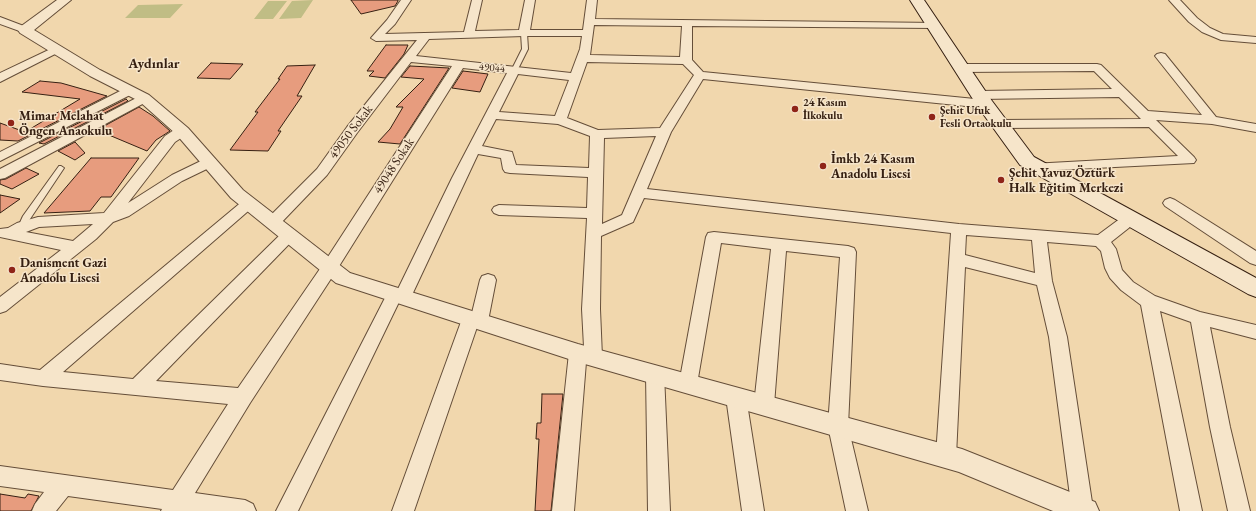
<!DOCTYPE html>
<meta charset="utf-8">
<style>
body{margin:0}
canvas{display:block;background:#f1d7ad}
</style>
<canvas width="1256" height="511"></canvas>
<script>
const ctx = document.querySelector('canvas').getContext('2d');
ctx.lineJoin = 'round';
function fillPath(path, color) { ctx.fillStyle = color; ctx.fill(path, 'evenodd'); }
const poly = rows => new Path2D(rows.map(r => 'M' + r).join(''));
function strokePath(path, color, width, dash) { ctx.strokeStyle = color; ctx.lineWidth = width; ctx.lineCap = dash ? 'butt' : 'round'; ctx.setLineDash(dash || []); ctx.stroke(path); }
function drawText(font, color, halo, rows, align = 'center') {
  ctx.font = font + ' "EB Garamond",serif'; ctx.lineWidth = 3; ctx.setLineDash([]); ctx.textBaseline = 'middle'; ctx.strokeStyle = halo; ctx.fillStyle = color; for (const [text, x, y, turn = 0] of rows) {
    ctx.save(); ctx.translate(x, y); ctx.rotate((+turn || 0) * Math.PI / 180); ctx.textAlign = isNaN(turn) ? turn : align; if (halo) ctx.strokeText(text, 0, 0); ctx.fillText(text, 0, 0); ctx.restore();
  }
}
const green = poly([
 [313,0,301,18,279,19,292,1],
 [268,1,287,1,273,19,254,19],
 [183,4,170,18,125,18,138,5]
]);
const building = poly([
 [351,0,398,0,398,1,395,6,361,14,351,0],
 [386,45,408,45,404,54,385,78,369,76,374,71,367,71,386,45],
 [211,63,243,64,230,79,197,78,211,63],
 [315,65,297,96,302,96,278,131,281,131,268,151,230,150,258,112,255,112,280,79,278,79,287,66,315,65],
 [410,66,449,68,400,144,378,142,390,129,403,107,396,107,424,79,401,77,410,66],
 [463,71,488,74,480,92,452,88,463,71],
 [40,81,61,83,107,96,18,141,0,140,0,123,25,132,80,99,22,92,40,81],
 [126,99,128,101,44,144,39,143,126,99],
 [139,107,153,116,170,131,156,140,147,151,97,130,139,107],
 [75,142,85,153,75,160,58,151,75,142],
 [91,158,139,158,111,197,101,197,90,211,44,213,91,158],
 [26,168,39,174,12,189,0,184,0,180,6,179,26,168],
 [0,195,20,199,0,213,0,195],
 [542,394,563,394,551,511,535,511,539,439,536,439,537,423,541,423,542,394],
 [0,494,25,498,28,494,39,496,31,511,0,511,0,494]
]);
const service = poly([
 [524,31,527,33,528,49,517,71,514,73,512,72,511,71,522,49,521,33,524,31],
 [59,166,61,166,64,168,30,219,25,229,19,229,18,227,23,216,59,166]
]);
const minor = poly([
 [401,0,411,0,395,24,385,34,464,32,472,0,482,0,475,31,519,30,525,0,535,0,530,30,583,30,587,0,597,0,595,19,938,23,939,25,934,28,692,26,692,60,703,72,985,100,989,101,991,104,989,107,985,108,703,79,671,132,647,189,959,224,1098,235,1125,215,1130,214,1135,215,1138,219,1135,223,1111,242,1116,249,1122,270,1133,282,1155,296,1200,312,1256,325,1256,339,1210,327,1230,427,1250,511,1228,511,1210,427,1191,322,1160,311,1202,511,1180,511,1141,305,1121,290,1110,278,1105,268,1101,251,1096,246,1047,242,1052,281,1067,337,1093,509,1092,511,1072,511,1049,337,1037,285,965,267,956,456,953,463,946,465,939,463,936,456,951,233,644,198,633,222,601,236,600,309,602,357,599,362,593,364,586,362,574,511,552,511,569,353,572,348,578,346,584,347,582,309,587,218,499,215,494,213,492,210,494,207,499,205,587,208,588,177,510,173,505,172,503,169,501,158,478,154,411,297,409,301,403,303,399,302,298,511,276,511,387,294,389,290,395,288,398,289,452,178,507,73,463,68,336,271,250,403,195,493,245,500,253,504,256,511,161,511,162,509,68,496,56,511,32,511,35,504,44,492,0,486,0,466,173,490,228,404,43,386,0,380,0,364,40,370,244,200,249,198,254,200,256,203,254,206,63,372,133,379,284,231,289,230,294,231,297,235,294,239,156,381,238,388,324,263,452,66,411,62,357,133,327,175,278,226,273,227,268,226,265,222,268,218,317,169,347,127,417,40,376,41,371,38,387,20,401,0],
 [594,25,682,26,680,57,590,55,594,25],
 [524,36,582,36,580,49,571,73,416,56,429,39,524,36],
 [587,62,683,64,694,75,660,128,598,130,567,118,587,62],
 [518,74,569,80,555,116,499,112,518,74],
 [496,119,558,124,590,136,589,168,516,165,512,152,482,146,496,119],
 [656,136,622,215,602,224,604,138,656,136],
 [966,235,1032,240,1035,273,965,255,966,235],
 [1169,0,1180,0,1197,18,1210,28,1223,34,1256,37,1256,43,1221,40,1202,32,1189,22,1169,0],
 [0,17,29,28,30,30,25,33,0,24,0,17],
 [57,46,61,47,63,49,61,51,0,82,0,73,57,46],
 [1161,53,1165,54,1216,117,1256,124,1256,132,1212,124,1156,120,1194,157,1196,160,1194,163,1036,171,1031,170,1029,167,1031,164,1178,156,1149,127,1000,128,995,127,994,124,995,121,1000,120,1141,119,1119,97,979,99,975,98,973,95,975,92,979,91,1112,89,1094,71,962,72,958,70,956,68,958,66,962,64,1097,64,1101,65,1148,111,1202,115,1155,56,1157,54,1161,53],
 [128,87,132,88,134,91,132,94,0,161,0,152,128,87],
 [144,94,148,95,150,98,148,101,5,178,0,179,0,169,144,94],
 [182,127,187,128,189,131,187,134,175,142,128,203,172,175,205,159,210,158,215,159,217,162,215,165,182,181,129,216,113,222,96,239,6,311,0,313,0,297,61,250,0,237,0,229,8,228,17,223,38,217,104,213,165,136,177,128,182,127],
 [93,224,73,241,26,232,39,227,93,224],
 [1170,198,1175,200,1256,251,1256,265,1250,263,1165,206,1163,203,1165,200,1170,198],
 [714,232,848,246,854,248,856,252,848,426,868,511,846,511,828,426,840,257,786,251,774,405,771,411,764,413,757,411,754,405,771,249,721,243,697,384,695,390,688,392,681,390,679,384,706,237,708,233,714,232],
 [488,274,494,276,496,280,488,321,485,326,477,327,414,511,392,511,462,319,465,314,472,313,480,280,482,276,488,274],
 [655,366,662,369,664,374,670,511,648,511,646,374,648,369,655,366],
 [736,389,743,391,746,397,764,511,742,511,726,397,729,391,736,389]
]);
const tertiary = poly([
 [57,0,71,0,34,30,100,70,149,95,188,128,243,190,350,273,578,344,962,449,1095,502,1099,511,1053,511,959,472,578,362,336,283,231,198,176,134,139,101,90,76,20,33,18,30,20,27,57,0]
]);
const secondary = poly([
 [910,0,924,0,992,101,1034,157,1256,278,1256,297,1248,294,1020,165,976,104,910,0]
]);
const markers = [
 [795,109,4,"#8f2418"],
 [932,117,4,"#8f2418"],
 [11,123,4,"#8f2418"],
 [823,166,4,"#8f2418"],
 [1001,180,4,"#8f2418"],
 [12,270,4,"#8f2418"]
];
const farStreetnames = [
 ["49044",492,68,6]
];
const farPoinames = [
 ["24 Kasım",803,103],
 ["İlkokulu",803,116],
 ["Şehit Ufuk",940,111],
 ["Fesli Ortaokulu",940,124]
];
const poiNames = [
 ["Mimar Melahat",19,116],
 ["Öngen Anaokulu",19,131],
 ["İmkb 24 Kasım",831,159],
 ["Anadolu Lisesi",831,174],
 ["Şehit Yavuz Öztürk",1009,173],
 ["Halk Eğitim Merkezi",1009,188],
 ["Danisment Gazi",20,263],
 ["Anadolu Lisesi",20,278]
];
const streetNames = [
 ["49050 Sokak",351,132,-53],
 ["49048 Sokak",394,166,-57]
];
const farDistrictnames = [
 ["Aydınlar",154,64]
];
fillPath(green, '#c0bd85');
fillPath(building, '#e79c7e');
strokePath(building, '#362012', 1);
strokePath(service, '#654e39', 2);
strokePath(minor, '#654e39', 2);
strokePath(tertiary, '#654e39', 2);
strokePath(secondary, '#362012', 2);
fillPath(service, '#f6e5ca');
fillPath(minor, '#f6e5ca');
fillPath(tertiary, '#f6e5ca');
fillPath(secondary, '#f6e5ca');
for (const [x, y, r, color] of markers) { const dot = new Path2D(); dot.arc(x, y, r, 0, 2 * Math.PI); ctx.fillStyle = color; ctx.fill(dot); strokePath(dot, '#f6e5ca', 1.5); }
drawText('11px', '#362012', '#f6e5ca', farStreetnames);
drawText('bold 11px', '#362012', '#f6e5ca', farPoinames, 'left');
drawText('bold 13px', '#362012', '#f6e5ca', poiNames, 'left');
drawText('13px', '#362012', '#f6e5ca', streetNames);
drawText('bold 14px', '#362012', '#f6e5ca', farDistrictnames);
</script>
